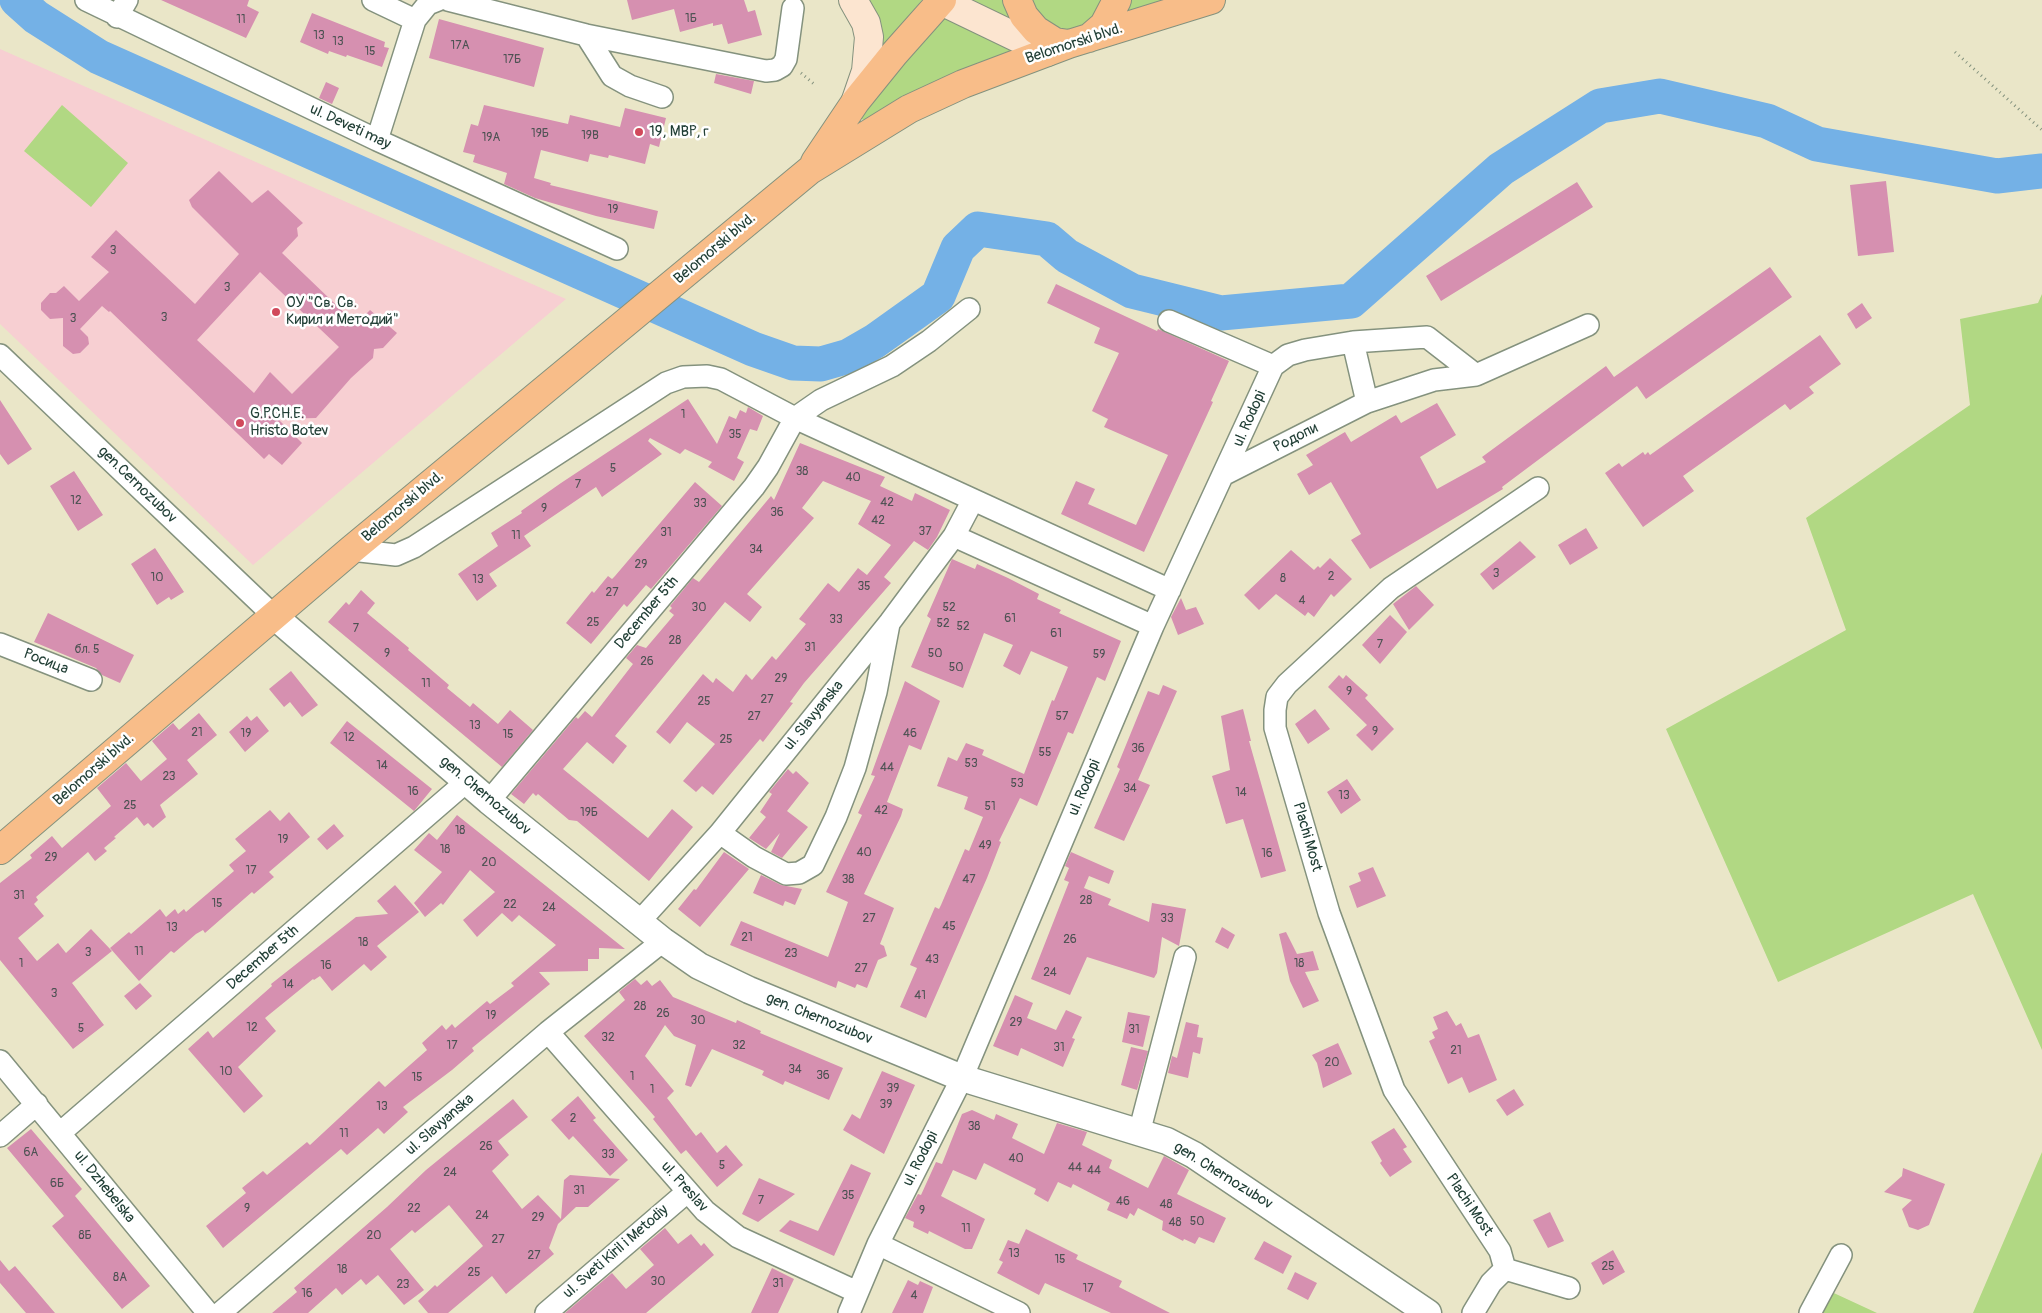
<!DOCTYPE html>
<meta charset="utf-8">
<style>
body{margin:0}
canvas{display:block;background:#eae6c8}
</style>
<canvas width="2042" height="1313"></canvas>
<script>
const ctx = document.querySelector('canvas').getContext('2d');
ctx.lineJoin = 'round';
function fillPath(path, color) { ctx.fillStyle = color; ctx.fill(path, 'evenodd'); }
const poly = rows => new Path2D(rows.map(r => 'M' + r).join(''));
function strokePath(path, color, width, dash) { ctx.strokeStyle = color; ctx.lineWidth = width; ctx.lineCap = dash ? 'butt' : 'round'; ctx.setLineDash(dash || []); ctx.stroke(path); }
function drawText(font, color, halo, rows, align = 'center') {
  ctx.font = font + ' Pangolin,sans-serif'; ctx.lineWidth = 5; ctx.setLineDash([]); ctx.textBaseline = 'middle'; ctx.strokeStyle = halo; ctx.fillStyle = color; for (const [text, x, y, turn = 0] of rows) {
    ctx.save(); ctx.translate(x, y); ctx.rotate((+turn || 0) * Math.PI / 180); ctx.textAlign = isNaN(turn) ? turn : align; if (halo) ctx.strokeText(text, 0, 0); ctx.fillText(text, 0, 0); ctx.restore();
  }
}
const built = poly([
 [0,49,566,299,253,565,0,324]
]);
const green = poly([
 [866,0,922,0,882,49],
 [958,0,1007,0,1017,23],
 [1026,0,1109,0,1096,21,1070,32,1043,24],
 [1126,0,1171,0,1122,15],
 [942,13,1018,49,863,120,858,115],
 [62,105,128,163,91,207,24,151],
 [2042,294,2042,1050,1973,894,1778,982,1666,729,1846,630,1806,518,1970,405,1960,319,2038,303],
 [2042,1152,2042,1313,1973,1313],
 [1823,1288,1877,1313,1813,1313]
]);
const river = poly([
 [17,0,36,17,99,57,753,349,793,363,821,364,849,356,875,341,938,296,958,248,978,229,1047,239,1067,256,1132,291,1221,313,1351,301,1501,169,1600,106,1660,96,1767,121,1817,144,1997,176,2042,171]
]);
const building = poly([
 [161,0,249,0,247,6,259,12,246,38],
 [627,0,744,0,748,12,755,10,762,35,728,44,722,24,713,26,713,23,680,32,674,9,632,20],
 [312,13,385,42,384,47,389,48,382,67,347,55,346,57,329,51,328,54,300,42],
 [439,19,544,48,534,87,429,58],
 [716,74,754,81,751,94,714,83],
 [326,82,339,88,332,104,319,98],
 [484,105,568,124,570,115,620,127,625,108,666,118,659,147,650,144,645,164,609,155,608,158,590,154,588,162,541,150,534,178,551,183,550,185,658,211,654,229,596,216,535,198,504,184,507,173,473,162,475,155,463,152,471,124,478,126],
 [219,171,252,203,268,190,303,223,297,228,298,236,282,253,356,324,370,310,397,333,383,348,374,349,373,358,351,378,316,418,278,419,302,443,282,465,269,454,264,459,110,311,109,312,102,306,80,329,88,337,89,344,80,353,73,354,63,346,63,318,50,319,41,310,41,303,50,293,56,293,64,286,79,301,109,272,91,257,116,230,195,304,239,254,192,207,189,200],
 [260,272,339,347,292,394,270,372,254,393,197,340],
 [1886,181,1894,252,1858,256,1850,185],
 [1577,182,1593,207,1441,301,1426,276],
 [1770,267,1792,297,1646,399,1637,386,1502,487,1503,489,1370,569,1351,540,1361,534,1331,482,1309,495,1297,474,1313,465,1306,455,1345,432,1351,442,1396,415,1401,423,1437,403,1456,435,1420,457,1437,489,1486,462,1482,457,1606,366,1614,377],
 [1056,284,1157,331,1158,329,1229,361,1211,401,1213,402,1144,552,1061,514,1076,481,1095,489,1088,504,1136,525,1168,455,1104,427,1108,419,1092,411,1119,353,1094,343,1100,328,1047,303],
 [1862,303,1872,318,1856,329,1847,314],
 [1820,335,1841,364,1809,387,1814,393,1790,410,1785,404,1683,476,1694,491,1643,527,1605,473,1619,463,1622,467,1643,452,1645,455,1648,452,1650,455],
 [688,399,717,444,729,416,736,419,740,410,746,413,748,407,763,416,757,431,750,429,737,458,744,462,734,481,708,467,712,462,685,449,680,454,650,438,648,441,662,454,602,497,596,487,524,536,531,546,489,574,497,586,477,601,458,574,498,546,491,533,522,513,521,511,561,483],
 [0,400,32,449,8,465,0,454],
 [800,443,885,477,880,486,912,501,915,493,950,510,937,537,928,550,914,541,884,577,891,583,804,683,790,702,793,703,763,742,760,739,713,795,702,786,696,792,683,781,715,744,687,722,670,744,656,732,703,674,713,683,716,678,733,692,746,674,752,680,772,656,776,660,806,624,799,619,828,583,839,592,858,568,867,575,891,545,858,524,871,501,823,481,802,508,814,518,747,594,762,607,750,622,725,602,615,736,627,746,613,764,587,742,563,769,648,838,672,809,693,827,649,881,577,821,569,820,538,794,536,796,533,793,524,804,511,794,576,717,578,719,585,711,592,717,633,664,626,658,637,645,646,648,674,615,669,611,672,608,670,606,693,578,699,582,771,496,774,500],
 [74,471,103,515,78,531,50,486],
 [695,482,722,506,651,589,646,585,627,607,624,604,591,644,566,623,592,591,594,593,608,576,612,579,615,576],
 [1586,528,1598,548,1570,565,1558,545],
 [1520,541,1536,557,1493,590,1480,574],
 [155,548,184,592,171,600,169,597,157,605,131,564],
 [1291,550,1314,570,1318,566,1320,568,1330,558,1352,579,1334,597,1331,594,1314,617,1308,612,1305,616,1276,594,1259,610,1244,595],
 [952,559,975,569,977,564,1008,578,1039,594,1037,599,1061,610,1059,613,1121,641,1105,681,1097,677,1073,734,1068,732,1037,806,1020,798,999,841,1001,842,987,878,926,1018,900,1007,917,968,910,965,935,907,939,909,941,905,965,849,969,851,983,817,964,809,968,797,937,786,948,757,957,761,966,743,984,750,982,755,1024,774,1052,700,1054,701,1068,667,1031,651,1020,675,1003,666,1013,645,984,633,963,688,911,667,931,619,927,616],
 [1416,586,1434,605,1409,630,1393,604],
 [361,590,375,603,367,613,409,648,408,650,449,685,447,688,470,707,473,703,498,724,510,710,533,730,502,767,328,622,346,602,349,605],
 [1181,598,1186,610,1196,607,1204,624,1178,635,1171,617],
 [48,613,134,655,120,683,102,675,96,668,34,642],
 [1390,615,1407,632,1380,664,1362,645],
 [291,671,318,705,302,717,290,702,284,707,269,689],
 [1339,675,1343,679,1346,675,1368,695,1365,698,1394,729,1372,751,1356,735,1367,725,1328,687],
 [905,681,940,701,921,750,909,745,887,802,903,809,901,816,864,894,894,908,880,944,884,946,887,956,878,960,867,988,857,984,855,988,838,981,836,988,730,945,741,921,828,957,848,902,826,892,862,815,858,813,875,776,871,775],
 [1163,685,1177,691,1138,780,1150,785,1124,841,1094,828,1120,769,1117,767,1148,691,1159,695],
 [1243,709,1251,741,1249,741,1286,871,1261,878,1243,819,1226,824,1212,776,1230,770,1221,716],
 [1315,709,1330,729,1308,744,1295,724],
 [199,713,217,735,187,760,198,774,160,805,166,817,153,828,148,823,144,826,137,817,114,837,116,838,104,848,107,851,95,861,88,852,36,897,38,900,34,904,44,916,18,938,37,961,58,943,66,953,91,929,112,951,72,983,104,1025,73,1049,0,960,0,883,32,858,30,855,52,836,62,848,111,806,97,788,126,763,141,781,167,759,152,741,173,723,179,730],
 [247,716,251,721,257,716,269,731,245,752,229,732],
 [347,721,432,789,414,811,330,743],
 [788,769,793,774,796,771,809,783,787,811,808,827,782,858,771,852,780,833,766,849,749,838,766,817,760,812,772,794,769,792],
 [1347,779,1361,800,1341,814,1327,792],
 [270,810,280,821,289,812,310,837,269,872,274,877,254,894,252,892,205,933,203,930,196,934,174,953,171,951,139,981,110,948,129,932,131,934,160,909,166,917,175,909,178,914,184,909,186,912,234,871,229,865,246,851,235,839],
 [457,815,625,949,599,948,599,959,588,959,588,971,539,972,550,984,472,1048,474,1051,452,1070,403,1107,408,1112,384,1134,378,1128,347,1155,341,1149,223,1248,206,1226,246,1193,242,1188,263,1171,267,1175,307,1142,310,1145,379,1081,385,1087,427,1050,422,1043,442,1025,446,1030,452,1024,455,1028,487,1001,490,1004,514,986,511,983,556,945,519,915,512,922,502,913,477,937,463,920,495,892,470,870,443,905,441,903,425,917,414,903,442,872,414,850,429,833,437,840],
 [334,824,344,836,327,850,317,839],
 [724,852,749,869,700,927,678,909,694,889,696,890],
 [1071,852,1114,871,1109,884,1089,876,1084,888,1111,899,1108,905,1149,922,1152,903,1186,909,1179,946,1162,937,1157,973,1154,978,1087,957,1070,995,1031,979,1069,882,1064,880,1069,868,1065,866],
 [1373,867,1386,896,1357,908,1349,886,1361,881,1358,873],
 [761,875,781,885,802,889,795,905,785,901,783,906,753,893],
 [395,885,419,912,377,946,387,957,371,971,364,964,332,991,320,976,314,980,313,979,265,1018,276,1031,238,1067,263,1096,244,1113,188,1049,208,1031,213,1038,272,986,271,984,356,917,388,914,377,901],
 [1222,927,1235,935,1228,949,1215,942],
 [1286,932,1297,954,1313,951,1319,970,1305,972,1319,1001,1303,1008,1290,981,1279,934],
 [635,979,641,985,647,980,652,986,660,980,673,997,736,1023,737,1020,761,1031,760,1033,843,1068,829,1100,785,1081,783,1085,762,1075,764,1071,712,1049,691,1087,685,1085,696,1045,674,1036,665,1025,645,1056,674,1091,667,1098,696,1136,701,1132,717,1153,726,1145,743,1165,717,1187,686,1150,681,1154,653,1119,655,1117,584,1036,625,1000,619,992],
 [140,983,152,996,136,1010,124,996],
 [1015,995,1033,1003,1027,1018,1056,1030,1066,1010,1082,1017,1072,1038,1075,1039,1063,1067,1021,1048,1018,1056,993,1046],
 [1447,1011,1456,1026,1461,1023,1468,1038,1479,1034,1497,1080,1469,1093,1462,1077,1448,1084,1429,1041,1435,1038,1432,1032,1438,1029,1433,1017],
 [1128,1012,1150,1016,1143,1047,1122,1042],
 [1186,1022,1199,1025,1197,1037,1203,1038,1200,1054,1193,1052,1188,1078,1168,1073,1172,1056,1177,1058],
 [1338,1043,1352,1074,1323,1088,1317,1063,1312,1055],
 [1131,1047,1148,1051,1137,1090,1121,1085],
 [882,1071,915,1085,884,1154,843,1130,852,1114,860,1119],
 [1514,1089,1524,1105,1507,1116,1496,1100],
 [578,1096,596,1118,593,1120,628,1160,610,1176,573,1136,569,1140,551,1120],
 [513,1099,528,1117,498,1141,509,1155,492,1171,522,1209,538,1195,561,1219,564,1180,570,1175,620,1179,588,1207,576,1207,558,1224,549,1248,554,1254,506,1294,492,1276,448,1313,428,1313,418,1301,435,1285,437,1287,483,1246,449,1205,415,1233,412,1230,390,1249,424,1290,404,1305,378,1275,366,1285,361,1279,342,1295,336,1288,308,1313,272,1313,297,1292,294,1288,387,1207,426,1170],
 [972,1110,994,1120,996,1114,1018,1124,1012,1138,1044,1154,1057,1123,1087,1132,1082,1145,1112,1160,1109,1168,1148,1188,1164,1156,1189,1170,1177,1194,1226,1218,1214,1243,1199,1237,1195,1244,1184,1239,1183,1241,1162,1230,1163,1221,1138,1208,1134,1216,1130,1213,1127,1219,1107,1210,1110,1203,1073,1184,1071,1188,1058,1182,1048,1202,1034,1194,1036,1189,984,1163,976,1180,953,1170,941,1196,985,1219,972,1249,965,1249,929,1231,928,1234,913,1227,914,1222,905,1218,918,1194,921,1195,936,1162,942,1164,962,1114],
 [1394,1128,1407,1147,1403,1149,1412,1162,1390,1177,1380,1163,1382,1161,1371,1142],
 [31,1129,82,1189,75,1196,150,1286,122,1309,52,1226,64,1216,7,1148],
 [851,1164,871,1173,834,1256,779,1231,790,1220,818,1231],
 [1903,1168,1945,1184,1929,1225,1918,1230,1909,1227,1902,1209,1912,1200,1884,1192,1902,1176],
 [759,1178,795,1194,758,1222,742,1214],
 [1550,1212,1564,1241,1548,1248,1533,1220],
 [665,1228,678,1244,691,1234,701,1246,704,1243,714,1255,646,1313,565,1313,612,1273,626,1289,654,1265,640,1249],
 [1026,1229,1078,1255,1076,1259,1122,1281,1119,1287,1170,1313,1111,1313,1045,1283,1039,1295,997,1273,1003,1262,999,1260,1008,1240,1019,1244],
 [1264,1241,1292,1256,1283,1274,1254,1259],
 [1613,1250,1625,1272,1603,1285,1591,1263],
 [0,1260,9,1271,15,1266,55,1313,26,1313,0,1283],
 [772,1268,794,1279,778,1313,751,1313],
 [1295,1272,1317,1283,1308,1300,1287,1289],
 [908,1280,918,1285,920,1281,933,1287,923,1313,892,1313]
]);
const path = poly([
 [1955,52,2042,130],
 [801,73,815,85]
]);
const minor = poly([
 [86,0,377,140,617,249],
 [373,0,415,20],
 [448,0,586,35,766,71,775,70,782,66,786,59,793,8],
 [117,17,127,0],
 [586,35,612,76,630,86,662,97],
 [377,140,415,20,428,4,438,0],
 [1353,342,1367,402],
 [0,355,274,616],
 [1273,366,1288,355,1305,350,1353,342,1427,337,1476,375],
 [1225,474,1367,402,1434,380,1476,375,1588,325],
 [954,536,1153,626],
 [351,550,396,555,414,547,666,383,683,377,707,376,721,379,795,418,1170,590],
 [0,644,91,680],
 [489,801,754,487,768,467,795,418,821,400,892,366,929,341,969,309],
 [720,833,754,857,786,874,799,873,813,865,836,817,855,768,876,692,889,624],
 [639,922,720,833,890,622,954,536,973,500],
 [548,1032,705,1211,738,1237,857,1292],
 [0,1061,208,1313],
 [60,1133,466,782],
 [1139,1133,1185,957],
 [0,1136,37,1104],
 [878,1244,1019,1313],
 [1505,1269,1500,1251,1394,1090,1329,913,1275,728,1275,710,1277,697,1287,684,1391,588,1538,488],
 [220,1313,548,1032,663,941],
 [546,1313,687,1192],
 [849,1313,878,1244,962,1078,1153,626,1273,366,1169,321],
 [1473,1313,1491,1283,1505,1269,1569,1288],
 [1810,1313,1841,1255]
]);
const tertiary = poly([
 [274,616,489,801,663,941,699,966,749,990,962,1078,1167,1141,1194,1155,1428,1313]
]);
const secondary = poly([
 [853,0,866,23,869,37,866,71,856,100],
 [939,0,1047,52]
]);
const primary = poly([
 [1017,0,1024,16,1036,30,1055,42,1069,44],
 [1089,38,1104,25,1117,0],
 [815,162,856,101,894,54,942,0],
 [0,850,351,550,810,170,909,109,963,84,1069,44,1211,0]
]);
const markers = [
 [639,132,5,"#d1495b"],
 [276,312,5,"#d1495b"],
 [240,423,5,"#d1495b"]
];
const numberNames = [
 ["1Б",691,19],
 ["11",241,20],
 ["13",319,36],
 ["13",338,42],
 ["17А",460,46],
 ["15",370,52],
 ["17Б",512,60],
 ["19Б",540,134],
 ["19В",590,136],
 ["19А",491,138],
 ["19",613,210],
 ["3",113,251],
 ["3",227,288],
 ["3",164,318],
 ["3",73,319],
 ["1",683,415],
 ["35",735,435],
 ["5",613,469],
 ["38",802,472],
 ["40",853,478],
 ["7",578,485],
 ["12",76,501],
 ["42",887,503],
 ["33",700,504],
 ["9",544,509],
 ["36",777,513],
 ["42",878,521],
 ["37",925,532],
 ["31",666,533],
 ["11",516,536],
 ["34",756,550],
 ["29",641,565],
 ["3",1496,574],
 ["2",1331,577],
 ["10",157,578],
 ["8",1283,579],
 ["13",478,580],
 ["35",864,587],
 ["27",612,593],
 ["4",1302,601],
 ["30",699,608],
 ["52",949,608],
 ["61",1010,619],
 ["33",836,620],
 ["25",593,623],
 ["52",943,624],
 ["52",963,627],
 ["7",356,629],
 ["61",1056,634],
 ["28",675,641],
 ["7",1380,645],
 ["31",810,648],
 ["бл. 5",87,650],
 ["9",387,654],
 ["50",935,654],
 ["59",1099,655],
 ["26",647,662],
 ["50",956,668],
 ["29",781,679],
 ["11",426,684],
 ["9",1349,692],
 ["27",767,700],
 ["25",704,702],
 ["27",754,717],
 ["57",1062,717],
 ["13",475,726],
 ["9",1375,732],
 ["21",197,733],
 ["19",246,734],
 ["46",910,734],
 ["15",508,735],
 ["12",349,738],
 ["25",726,740],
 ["36",1138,749],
 ["55",1045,753],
 ["53",971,764],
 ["14",382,766],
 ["44",887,768],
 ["23",169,777],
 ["53",1017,784],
 ["34",1130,789],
 ["16",413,792],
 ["14",1241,793],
 ["13",1344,796],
 ["25",130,806],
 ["51",990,807],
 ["42",881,811],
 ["19Б",589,813],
 ["18",460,831],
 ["19",283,840],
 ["49",985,846],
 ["18",445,850],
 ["40",864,853],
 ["16",1267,854],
 ["29",51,858],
 ["20",489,863],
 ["17",251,871],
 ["38",848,880],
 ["47",969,880],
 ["31",19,896],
 ["28",1086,901],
 ["15",217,904],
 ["22",510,905],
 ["24",549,908],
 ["27",869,919],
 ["33",1167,919],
 ["45",949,927],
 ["13",172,928],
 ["21",747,938],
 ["26",1070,940],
 ["18",363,943],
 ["11",139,952],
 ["3",88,953],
 ["23",791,954],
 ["43",932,960],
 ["1",21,964],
 ["18",1299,964],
 ["16",326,966],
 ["27",861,969],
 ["24",1050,973],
 ["14",288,985],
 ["3",54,994],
 ["41",920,996],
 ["28",640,1007],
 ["26",663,1014],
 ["19",491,1016],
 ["30",698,1021],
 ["29",1016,1023],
 ["12",252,1028],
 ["5",81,1029],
 ["31",1134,1030],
 ["32",608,1038],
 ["17",452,1046],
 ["32",739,1046],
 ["31",1059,1048],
 ["21",1456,1051],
 ["20",1332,1063],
 ["34",795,1070],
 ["10",226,1072],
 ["36",823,1076],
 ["1",632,1077],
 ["15",417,1078],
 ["39",893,1089],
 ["1",652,1090],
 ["39",886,1105],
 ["13",382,1107],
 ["2",573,1119],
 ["38",974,1127],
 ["11",344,1134],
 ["26",486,1147],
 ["6А",31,1153],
 ["33",608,1155],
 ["40",1016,1159],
 ["5",722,1166],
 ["44",1075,1168],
 ["44",1094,1171],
 ["24",450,1173],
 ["6Б",57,1184],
 ["31",579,1191],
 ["35",848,1196],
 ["7",761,1201],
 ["46",1123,1202],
 ["48",1166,1205],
 ["9",247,1209],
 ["22",414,1209],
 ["9",922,1211],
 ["24",482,1216],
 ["29",538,1218],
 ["50",1197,1222],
 ["48",1175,1223],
 ["11",966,1229],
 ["8Б",85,1236],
 ["20",374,1236],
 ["27",498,1240],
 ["13",1014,1254],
 ["27",534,1256],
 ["15",1060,1260],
 ["25",1608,1267],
 ["18",342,1270],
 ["25",474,1273],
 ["8А",120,1278],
 ["30",658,1282],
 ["31",778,1284],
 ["23",403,1285],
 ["17",1088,1289],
 ["16",307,1294],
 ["4",914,1296]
];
const streetNames = [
 ["Belomorski blvd.",1074,44,-18],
 ["ul. Deveti may",350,127,25],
 ["Belomorski blvd.",715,249,-40],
 ["ul. Rodopi",1250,419,-66],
 ["Родопи",1296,438,-27],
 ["gen.Cernozubov",137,485,44],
 ["Belomorski blvd.",403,507,-40],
 ["December 5th",647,613,-50],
 ["Росица",46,662,21],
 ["ul. Slavyanska",814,716,-51],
 ["Belomorski blvd.",94,770,-41],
 ["ul. Rodopi",1085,788,-67],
 ["gen. Chernozubov",485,796,40],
 ["Plachi Most",1307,837,74],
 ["December 5th",263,958,-41],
 ["gen. Chernozubov",819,1019,22],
 ["ul. Slavyanska",440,1125,-41],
 ["ul. Rodopi",921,1159,-63],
 ["gen. Chernozubov",1223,1176,32],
 ["ul. Dzhebelska",104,1187,51],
 ["ul. Preslav",684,1187,48],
 ["Plachi Most",1469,1205,56],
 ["ul. Sveti Kiril i Metodiy",616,1252,-41]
];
const poiNames = [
 ["19, МВР, г",649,132],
 ["ОУ \"Св. Св.",286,303],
 ["Кирил и Методий\"",286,320],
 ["G.P.CH.E.",250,414],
 ["Hristo Botev",250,431]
];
fillPath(built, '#f7cfd2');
fillPath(green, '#b1d883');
strokePath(river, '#74b1e6', 35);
fillPath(building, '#d690b0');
strokePath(minor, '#84927e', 24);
strokePath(tertiary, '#84927e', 29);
strokePath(secondary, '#84927e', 30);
strokePath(primary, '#84927e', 30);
strokePath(path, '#84927e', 3, [1, 4]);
strokePath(minor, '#fff', 21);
strokePath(tertiary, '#fff', 26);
strokePath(secondary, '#fce5d0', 28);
strokePath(primary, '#f8bd89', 28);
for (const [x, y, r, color] of markers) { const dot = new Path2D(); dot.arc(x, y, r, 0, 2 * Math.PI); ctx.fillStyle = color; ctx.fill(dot); strokePath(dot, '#fff', 2); }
drawText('12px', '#4d5253', null, numberNames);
drawText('15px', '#1f3d34', '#fff', streetNames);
drawText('15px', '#1f3d34', '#fff', poiNames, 'left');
</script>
